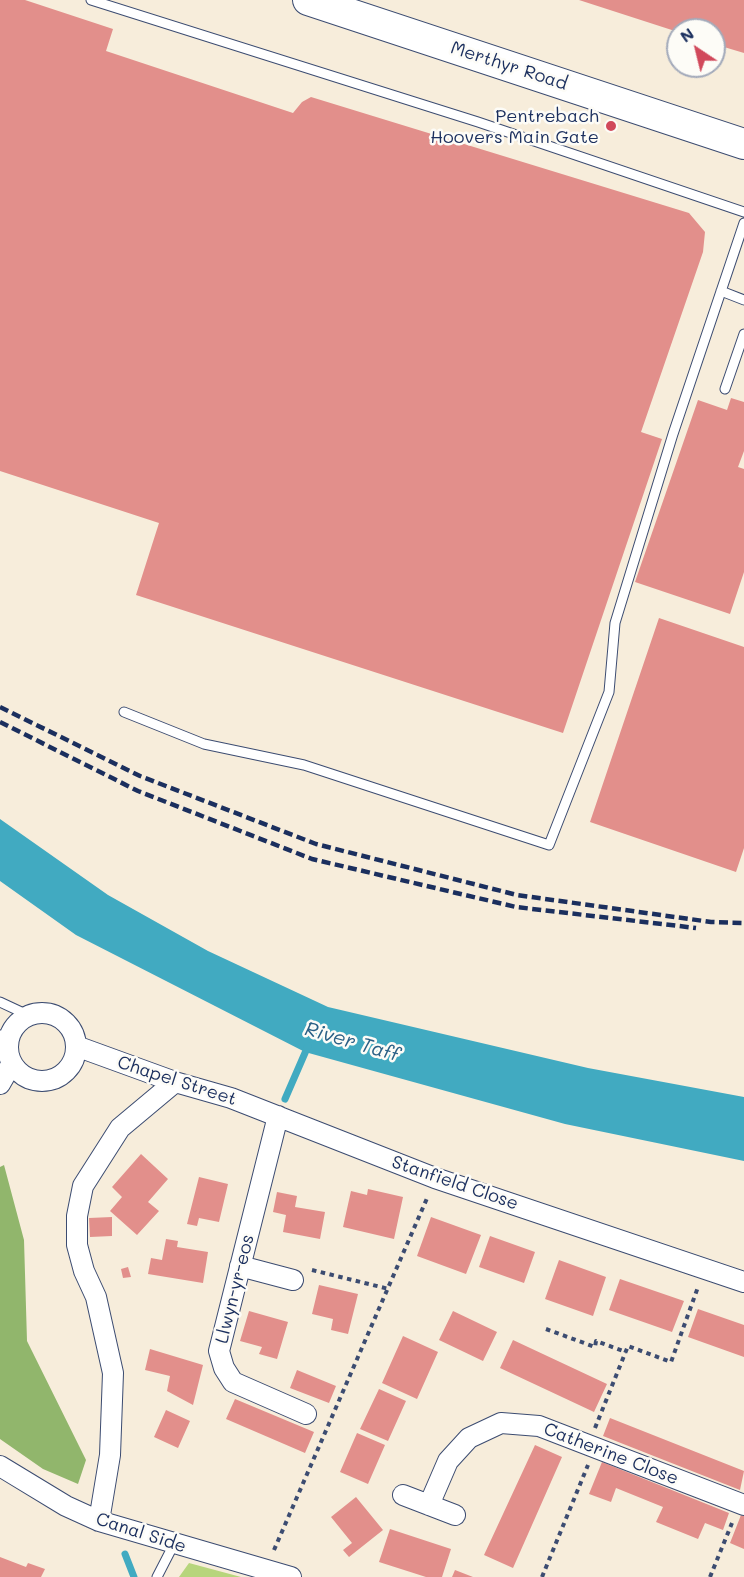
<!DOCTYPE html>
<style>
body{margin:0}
#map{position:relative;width:744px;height:1577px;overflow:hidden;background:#f7eddb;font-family:Mali,sans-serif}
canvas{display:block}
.north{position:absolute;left:666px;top:18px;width:60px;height:60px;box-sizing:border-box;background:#fdfcf7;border:2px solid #a3aaba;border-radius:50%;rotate:325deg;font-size:16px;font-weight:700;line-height:24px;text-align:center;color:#1b2f5e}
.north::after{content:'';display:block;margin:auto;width:21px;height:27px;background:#d1495b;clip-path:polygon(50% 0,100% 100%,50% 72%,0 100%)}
</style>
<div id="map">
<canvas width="744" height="1577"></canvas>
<div class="north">N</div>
</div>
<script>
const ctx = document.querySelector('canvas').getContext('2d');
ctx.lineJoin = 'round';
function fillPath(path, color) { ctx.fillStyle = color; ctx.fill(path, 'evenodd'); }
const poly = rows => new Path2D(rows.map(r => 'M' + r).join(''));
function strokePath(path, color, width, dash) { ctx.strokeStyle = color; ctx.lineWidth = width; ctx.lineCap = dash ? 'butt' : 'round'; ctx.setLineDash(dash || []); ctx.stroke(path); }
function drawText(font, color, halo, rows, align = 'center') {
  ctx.font = font + ' Mali,sans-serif'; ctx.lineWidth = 5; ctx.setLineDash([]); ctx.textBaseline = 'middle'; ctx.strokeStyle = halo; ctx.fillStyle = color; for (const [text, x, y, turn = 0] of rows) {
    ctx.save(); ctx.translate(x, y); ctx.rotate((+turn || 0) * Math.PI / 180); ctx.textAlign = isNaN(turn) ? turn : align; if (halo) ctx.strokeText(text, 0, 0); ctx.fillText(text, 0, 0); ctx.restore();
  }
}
const green = poly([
 [189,1563,241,1577,179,1577]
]);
const forest = poly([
 [4,1165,24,1240,27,1341,86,1460,78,1484,43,1469,0,1439,0,1167]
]);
const water = poly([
 [0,819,108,895,208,951,328,1007,588,1068,744,1097,744,1161,565,1124,305,1052,76,935,0,881]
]);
const stream = poly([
 [285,1099,308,1046],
 [125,1554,134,1577]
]);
const building = poly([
 [0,0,25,0,113,29,106,51,293,113,302,102,311,97,689,213,705,232,703,252,641,432,662,439,563,733,136,595,159,523,0,471],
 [579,0,744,0,744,53,714,44,714,30,678,30,678,32],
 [731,398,744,402,744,451,738,467,744,469,744,572,730,614,635,582,698,400,727,410],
 [659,618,744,647,744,848,736,872,590,822],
 [141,1154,168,1179,148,1202,159,1211,137,1235,110,1211,122,1197,112,1187],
 [199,1177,228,1184,219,1222,199,1218,197,1226,187,1224],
 [368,1189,403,1197,394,1239,343,1227,351,1191,367,1195],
 [277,1192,297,1196,295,1207,325,1212,320,1239,283,1232,286,1215,273,1212],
 [112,1217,112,1236,90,1237,89,1218],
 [431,1217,481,1235,466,1274,417,1256],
 [490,1236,535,1252,524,1283,479,1267],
 [166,1239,178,1241,177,1247,208,1252,203,1283,148,1274,151,1258,162,1260],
 [559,1260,606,1277,593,1316,545,1299],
 [128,1267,131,1277,123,1278,121,1269],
 [620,1279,684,1301,672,1332,609,1310],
 [319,1285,358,1294,348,1334,331,1330,333,1319,312,1314],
 [698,1309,744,1325,744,1357,688,1337],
 [249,1311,288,1322,277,1359,259,1354,262,1347,240,1341],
 [453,1311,497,1332,483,1361,439,1340],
 [403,1336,438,1352,417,1399,382,1383],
 [513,1340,607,1384,594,1412,500,1368],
 [150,1349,203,1365,193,1405,167,1391,170,1376,145,1370],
 [297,1370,336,1386,329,1403,290,1388],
 [379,1389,406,1401,388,1441,360,1429],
 [235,1399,314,1432,305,1453,226,1419],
 [166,1410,190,1421,178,1448,154,1437],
 [610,1418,744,1471,740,1490,603,1436],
 [357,1433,385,1445,368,1484,340,1472],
 [535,1445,562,1457,513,1568,484,1555],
 [602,1462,729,1513,723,1530,705,1523,698,1539,656,1522,663,1507,616,1488,611,1502,589,1494],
 [356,1497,383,1530,349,1557,343,1550,352,1543,331,1517],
 [741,1515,744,1516,744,1549,730,1543],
 [390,1529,451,1549,442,1577,426,1577,379,1562],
 [0,1557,26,1567,28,1563,45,1569,41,1577,0,1577],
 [455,1570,473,1577,452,1577]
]);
const path = poly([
 [312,1270,389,1289],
 [546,1329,595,1347,596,1341,626,1352],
 [595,1428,628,1346,671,1362,698,1287],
 [274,1550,428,1196],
 [542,1577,588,1465],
 [710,1577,732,1523]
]);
const service = poly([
 [91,0,478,122,744,212],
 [721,291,744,300],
 [725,389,744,334],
 [124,712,204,744,304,765,549,845,609,692,615,623,673,434,744,223],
 [0,1002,30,1016],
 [0,1035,8,1047],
 [157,1577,174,1544]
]);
const minor = poly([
 '8 1047a34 34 0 1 1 68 0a34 34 0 1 1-68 0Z',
 [76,1046,175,1082,231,1098,435,1178,744,1282],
 [0,1084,12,1063],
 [278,1116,219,1351,224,1368,233,1382,306,1414],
 [240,1266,293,1280],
 [0,1466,66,1506,99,1521,291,1577],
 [403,1495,455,1515],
 [429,1505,448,1461,469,1438,501,1423,539,1426,744,1505],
 [99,1521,110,1455,113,1373,96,1297,84,1271,77,1245,77,1216,83,1186,120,1128,175,1082]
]);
const primary = poly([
 [308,0,744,144]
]);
const rail = poly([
 [0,707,140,776,316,844,517,895,711,922,744,923],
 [0,722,138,791,312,859,516,907,696,928]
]);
const markers = [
 [611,126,6,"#d1495b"]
];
const streetNames = [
 ["Merthyr Road",509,66,18],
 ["Chapel Street",177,1081,18],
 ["Stanfield Close",455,1183,19],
 ["Llwyn-yr-eos",235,1289,-76],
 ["Catherine Close",611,1454,21],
 ["Canal Side",141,1533,18]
];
const poiNames = [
 ["Pentrebach",599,116],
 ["Hoovers Main Gate",599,137]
];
const waterNames = [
 ["River Taff",352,1042,16]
];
fillPath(green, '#b7d57c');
fillPath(forest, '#91b66c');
fillPath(water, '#41aac1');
strokePath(stream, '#41aac1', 7);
fillPath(building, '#e28f8b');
strokePath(service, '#3c4c71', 11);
strokePath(minor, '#3c4c71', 22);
strokePath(primary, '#3c4c71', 32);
strokePath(path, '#3c4c71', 4, [4.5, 4.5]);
strokePath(service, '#fff', 9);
strokePath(minor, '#fff', 20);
strokePath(primary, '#fff', 30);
strokePath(rail, '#1b2f5e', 4.5, [9, 4.5]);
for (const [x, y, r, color] of markers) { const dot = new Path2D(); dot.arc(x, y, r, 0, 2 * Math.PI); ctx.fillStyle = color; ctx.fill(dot); strokePath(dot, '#fdfcf7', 2); }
drawText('18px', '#1b2f5e', '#fdfcf7', streetNames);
drawText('18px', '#1b2f5e', '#fdfcf7', poiNames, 'right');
drawText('italic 20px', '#2a6086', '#fdfcf7', waterNames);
</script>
